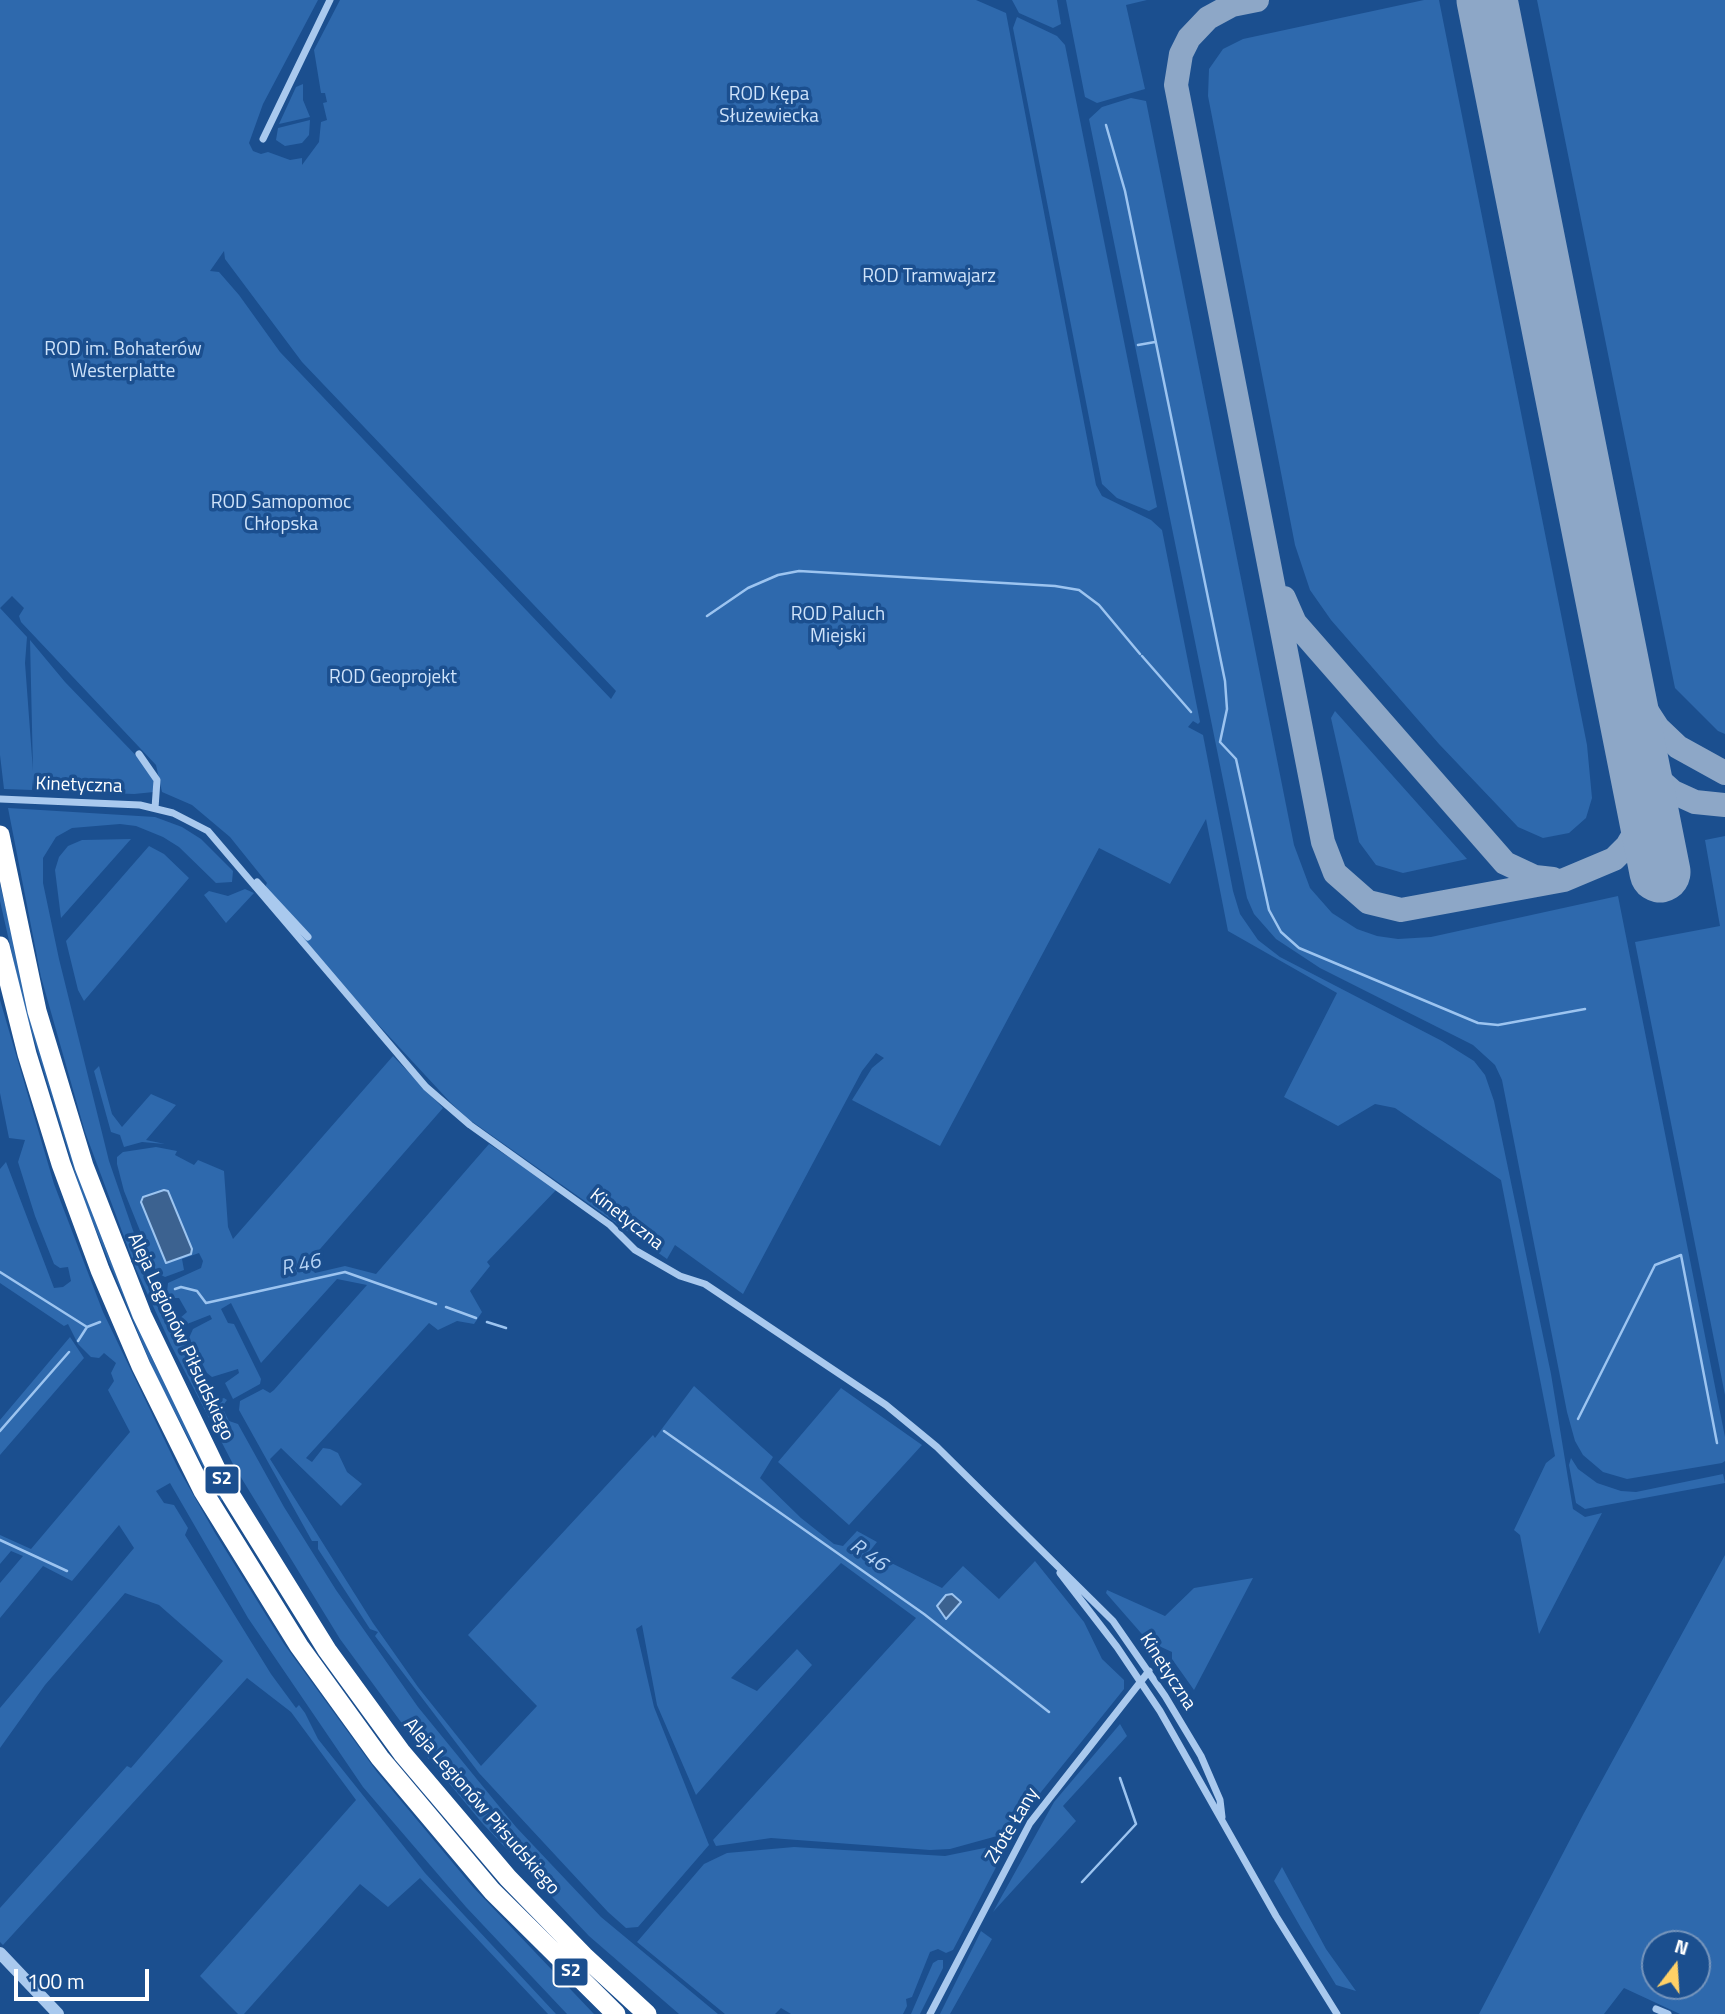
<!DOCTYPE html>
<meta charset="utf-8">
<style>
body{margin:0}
#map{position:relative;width:1725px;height:2014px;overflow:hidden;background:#1b4f8f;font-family:"Titillium Web",sans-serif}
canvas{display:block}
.north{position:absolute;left:1641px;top:1930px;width:70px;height:70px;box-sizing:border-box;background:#1b4f8f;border:2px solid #7695bc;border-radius:50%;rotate:17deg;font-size:19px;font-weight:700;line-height:28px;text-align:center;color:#fff}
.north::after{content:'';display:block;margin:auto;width:24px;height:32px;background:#ffd166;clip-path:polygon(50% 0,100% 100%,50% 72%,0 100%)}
.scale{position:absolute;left:14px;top:1969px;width:135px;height:32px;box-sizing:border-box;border:4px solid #fff;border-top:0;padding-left:9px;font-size:21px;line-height:24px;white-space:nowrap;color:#fff;-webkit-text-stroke:5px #1b4f8f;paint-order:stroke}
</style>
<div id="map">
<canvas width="1725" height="2014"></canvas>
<div class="north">N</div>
<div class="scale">100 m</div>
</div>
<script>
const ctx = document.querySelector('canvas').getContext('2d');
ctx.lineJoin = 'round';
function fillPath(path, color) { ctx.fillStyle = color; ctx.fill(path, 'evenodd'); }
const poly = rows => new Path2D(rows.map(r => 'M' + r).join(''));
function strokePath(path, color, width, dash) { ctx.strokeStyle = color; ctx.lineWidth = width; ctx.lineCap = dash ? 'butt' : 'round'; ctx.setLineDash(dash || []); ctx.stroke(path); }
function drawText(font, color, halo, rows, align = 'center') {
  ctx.font = font + ' "Titillium Web",sans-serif'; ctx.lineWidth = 7; ctx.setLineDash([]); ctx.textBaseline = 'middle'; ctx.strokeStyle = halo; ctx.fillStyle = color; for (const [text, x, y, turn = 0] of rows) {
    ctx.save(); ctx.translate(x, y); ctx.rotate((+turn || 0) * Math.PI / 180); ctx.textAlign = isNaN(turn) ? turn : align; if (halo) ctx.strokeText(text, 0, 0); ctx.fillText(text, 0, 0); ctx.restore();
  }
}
const green = poly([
 [0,0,318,0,263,104,249,143,253,151,261,154,268,152,290,160,302,158,302,165,319,142,321,122,327,120,323,103,327,102,325,93,321,93,314,50,340,0,976,0,1006,13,1096,485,1102,496,1151,520,1162,530,1200,722,1198,724,1193,721,1188,727,1203,735,1233,891,1240,914,1258,940,1280,957,1442,1041,1474,1061,1485,1075,1494,1101,1551,1374,1573,1509,1585,1517,1602,1513,1539,1634,1520,1535,1514,1530,1546,1463,1555,1456,1501,1180,1395,1108,1375,1104,1338,1126,1284,1097,1337,993,1228,931,1206,819,1170,884,1099,848,940,1146,852,1100,872,1068,884,1058,876,1053,862,1071,743,1294,675,1245,667,1259,467,1118,451,1103,347,991,263,891,267,883,230,837,192,805,162,792,156,765,21,622,19,616,24,608,12,596,0,608,27,637,25,663,33,771,30,640,65,682,148,768,153,778,154,792,134,794,34,790,33,779,32,790,4,789,0,755],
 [224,251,225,259,302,362,616,691,611,699,280,352,239,295,219,272,210,271],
 [1012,0,1057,0,1061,24,1053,28,1019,13],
 [1066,0,1147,0,1126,5,1145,89,1097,103,1085,97],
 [1424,0,1439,0,1587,745,1592,798,1586,818,1569,833,1543,838,1518,827,1439,744,1331,620,1310,590,1295,545,1208,96,1209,69,1223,49,1243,39],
 [1537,0,1725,0,1725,734,1718,731,1675,688],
 [1017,17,1057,36,1065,45,1157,507,1149,511,1117,498,1102,484,1013,28],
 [303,84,303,100,310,117,279,124,296,87],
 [1131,98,1146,101,1294,845,1310,888,1332,913,1357,929,1377,936,1398,939,1431,937,1618,896,1725,1437,1725,1461,1722,1463,1627,1479,1603,1472,1583,1455,1575,1441,1567,1412,1502,1080,1495,1065,1473,1045,1320,968,1276,939,1254,914,1247,898,1089,119,1102,107],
 [310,120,309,135,302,143,285,146,276,140,278,128],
 [1335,711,1467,859,1403,873,1376,865,1359,842,1331,718],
 [8,808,155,817,182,827,201,839,233,871,232,882,216,883,179,847,163,837,136,826,120,824,72,828,56,837,43,858,43,883,59,959,109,1161,145,1265,215,1401,224,1398,227,1400,222,1407,229,1421,238,1424,284,1507,336,1590,418,1707,516,1827,601,1917,718,2014,679,2014,589,1936,483,1824,423,1752,340,1639,234,1466,171,1345,136,1269,85,1132,41,977],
 [1725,836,1725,1395,1635,942,1720,926,1705,840],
 [131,839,61,918,55,870,59,857,68,846,82,840],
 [149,846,164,854,189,878,84,1001,78,990,66,941],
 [0,884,36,1037,78,1175,107,1252,152,1358,223,1498,221,1501,154,1372,82,1196,24,1007,0,901],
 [245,889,254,893,226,923,204,895,209,891,228,896],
 [0,1000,54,1184,103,1312,178,1468,215,1533,284,1644,377,1772,473,1887,594,2014,567,2014,466,1907,363,1787,248,1618,170,1483,156,1491,164,1503,174,1505,188,1528,185,1535,271,1674,296,1708,299,1705,305,1713,318,1739,425,1873,556,2014,548,2014,420,1878,388,1907,360,1884,244,2014,238,2014,200,1976,356,1800,291,1712,247,1678,3,1945,0,1942,0,1908,127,1766,131,1768,223,1661,159,1605,125,1593,45,1685,0,1748,0,1708,134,1548,119,1525,72,1581,43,1566,0,1618,0,1583,23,1556,11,1551,0,1564,0,1535,31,1549,130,1432,108,1390,114,1381,111,1373,116,1363,104,1353,99,1358,91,1357,78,1344,68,1324,64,1326,0,1283,0,1169,6,1162,54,1288,63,1287,71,1281,68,1267,60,1268,54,1264,35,1216,18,1162,25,1140,9,1138,0,1093],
 [393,1056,443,1108,307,1264,315,1273,345,1266,376,1274,489,1144,557,1189,487,1262,490,1266,470,1291,482,1312,474,1324,457,1321,438,1330,429,1323,306,1458,312,1462,323,1448,330,1449,338,1453,347,1472,362,1484,341,1506,281,1448,270,1459,373,1623,418,1687,481,1766,537,1706,468,1635,653,1435,655,1438,694,1386,773,1457,760,1478,801,1518,834,1544,843,1546,857,1531,877,1542,869,1552,942,1588,963,1566,999,1599,1035,1561,1084,1622,1102,1659,1124,1680,1124,1689,1008,1833,950,1849,930,1850,771,1838,716,1846,713,1840,916,1618,841,1563,731,1678,757,1691,797,1649,812,1665,696,1795,657,1705,642,1625,636,1629,654,1707,709,1845,638,1927,626,1928,608,1912,479,1773,375,1636,378,1632,370,1629,318,1549,318,1541,312,1541,239,1410,240,1401,263,1389,270,1393,274,1390,367,1285,337,1279,261,1363,231,1303,221,1309,228,1323,234,1324,261,1379,260,1384,233,1399,225,1383,239,1373,238,1369,212,1377,207,1373,189,1338,193,1329,212,1319,210,1315,182,1326,179,1319,187,1312,179,1298,172,1298,167,1292,168,1283,201,1268,203,1261,199,1253,182,1259,184,1270,165,1277,157,1273,124,1191,117,1164,117,1157,123,1152,156,1147,177,1151,175,1155,194,1165,198,1160,224,1171,228,1227,233,1239],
 [99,1066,112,1114,122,1127,151,1094,176,1105,146,1140,165,1144,142,1142,124,1147,120,1135,111,1132,94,1071],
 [70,1337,84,1358,0,1455,0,1420],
 [841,1388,922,1445,849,1525,778,1462],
 [1571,1458,1578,1469,1597,1483,1621,1491,1636,1492,1723,1474,1725,1483,1585,1509,1576,1503,1569,1465],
 [1725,1555,1725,2014,1680,2014,1624,1988,1604,2014,1479,2014,1584,1813],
 [1655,1944,1697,1944,1697,1986,1655,1986],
 [1253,1578,1194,1690,1172,1659,1172,1652,1148,1641,1106,1593,1107,1590,1165,1616,1194,1588],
 [1120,1724,1127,1736,1063,1806,1076,1821,993,1912,1054,1802],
 [999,1845,1006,1848,953,1950,946,1953,938,1949,930,1952,912,1997,906,1999,907,2006,903,2014,791,2014,781,2008,775,2014,725,2014,637,1942,704,1864,727,1853,794,1847,945,1856],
 [1282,1867,1326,1949,1356,1991,1336,1985,1301,1928,1274,1881],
 [981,1931,992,1939,950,2014,940,2014],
 [938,1960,943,1960,943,1968,920,2014,911,2014,933,1963]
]);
const water = poly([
 [164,1190,168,1191,192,1249,191,1254,166,1263,141,1202,143,1197,164,1190],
 [952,1594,961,1602,946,1619,937,1606,946,1595,952,1594]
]);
const stream = poly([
 [1106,125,1125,191,1225,681,1227,709,1220,742,1236,759,1269,910,1281,932,1299,948,1478,1023,1498,1025,1585,1009],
 [1138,345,1155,342],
 [707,616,748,588,778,575,799,571,1055,586,1079,590,1099,605,1140,654],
 [1142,656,1191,712],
 [0,1272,87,1327],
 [175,1289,181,1287,197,1291,206,1303,345,1272,436,1304],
 [446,1307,476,1318],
 [487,1322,506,1328],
 [87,1327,100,1322],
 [78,1341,87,1327],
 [1578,1419,1655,1265,1681,1255,1717,1443],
 [0,1431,69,1352],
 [664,1431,924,1614,1049,1712],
 [0,1540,67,1571],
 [1082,1882,1136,1824,1120,1778]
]);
const taxiway = poly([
 [1257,0,1232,5,1208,18,1189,38,1181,54,1176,85,1323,842,1335,873,1368,902,1401,910,1564,880,1614,859,1627,846,1641,822,1646,799],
 [1284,598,1295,623,1505,863,1535,877,1553,879],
 [1621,671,1658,728,1678,747,1725,773],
 [1636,749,1655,776,1673,792,1695,802,1725,805]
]);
const runway = poly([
 [1487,0,1660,872]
]);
const minor = poly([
 [263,139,330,0],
 [139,754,157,780,155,808],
 [0,799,140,805,173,813,208,831,426,1087,470,1125,610,1225,635,1250,680,1276,705,1284,886,1405,937,1447,1113,1621,1165,1696,1201,1756,1220,1800,1222,1817],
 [257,882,308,937],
 [1060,1573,1117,1647,1160,1711,1276,1916,1337,2014],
 [1656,2009,1668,2014],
 [930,2014,1030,1823,1149,1671]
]);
const tertiary = poly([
 [0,1953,58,2014]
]);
const motorway = poly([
 [0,835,37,1011,84,1166,142,1315,222,1481,327,1650,402,1753,508,1878,584,1956,647,2014],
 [0,946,27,1054,61,1164,100,1270,141,1366,203,1491,299,1646,380,1758,492,1891,616,2014]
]);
const shields = [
 [222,1480,35],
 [571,1972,35]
];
const shieldNames = [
 ["S2",222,1480],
 ["S2",571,1972]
];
const parkNames = [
 ["ROD Kępa",769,95],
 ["Służewiecka",769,117],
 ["ROD Tramwajarz",929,277],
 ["ROD im. Bohaterów",123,350],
 ["Westerplatte",123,372],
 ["ROD Samopomoc",281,503],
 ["Chłopska",281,525],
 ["ROD Paluch",838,615],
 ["Miejski",838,637],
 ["ROD Geoprojekt",393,678]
];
const streetNames = [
 ["Kinetyczna",79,786,2],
 ["Kinetyczna",626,1220,38],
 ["Aleja Legionów Piłsudskiego",180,1337,65],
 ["Kinetyczna",1167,1672,57],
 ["Aleja Legionów Piłsudskiego",481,1807,49],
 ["Złote Łany",1013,1826,-59]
];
const waterNames = [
 ["R 46",301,1266,-12],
 ["R 46",868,1556,35]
];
fillPath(green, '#2e69ad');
fillPath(water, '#3c6290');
strokePath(water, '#9cc4f0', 2);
strokePath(stream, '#9cc4f0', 2.5);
strokePath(taxiway, '#8da7c7', 24);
strokePath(runway, '#8da7c7', 61);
strokePath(minor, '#a9c9ee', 7);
strokePath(tertiary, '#a9c9ee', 12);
strokePath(motorway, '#fff', 19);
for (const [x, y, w] of shields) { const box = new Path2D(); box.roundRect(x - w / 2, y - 14.5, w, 29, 5); ctx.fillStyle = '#1b4f8f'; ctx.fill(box); strokePath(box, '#fff', 2); }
drawText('bold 18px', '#fff', null, shieldNames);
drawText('19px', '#cfe3fa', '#1b4f8f', parkNames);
drawText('19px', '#fff', '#1b4f8f', streetNames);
drawText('italic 21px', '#b5d3f5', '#1b4f8f', waterNames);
</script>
